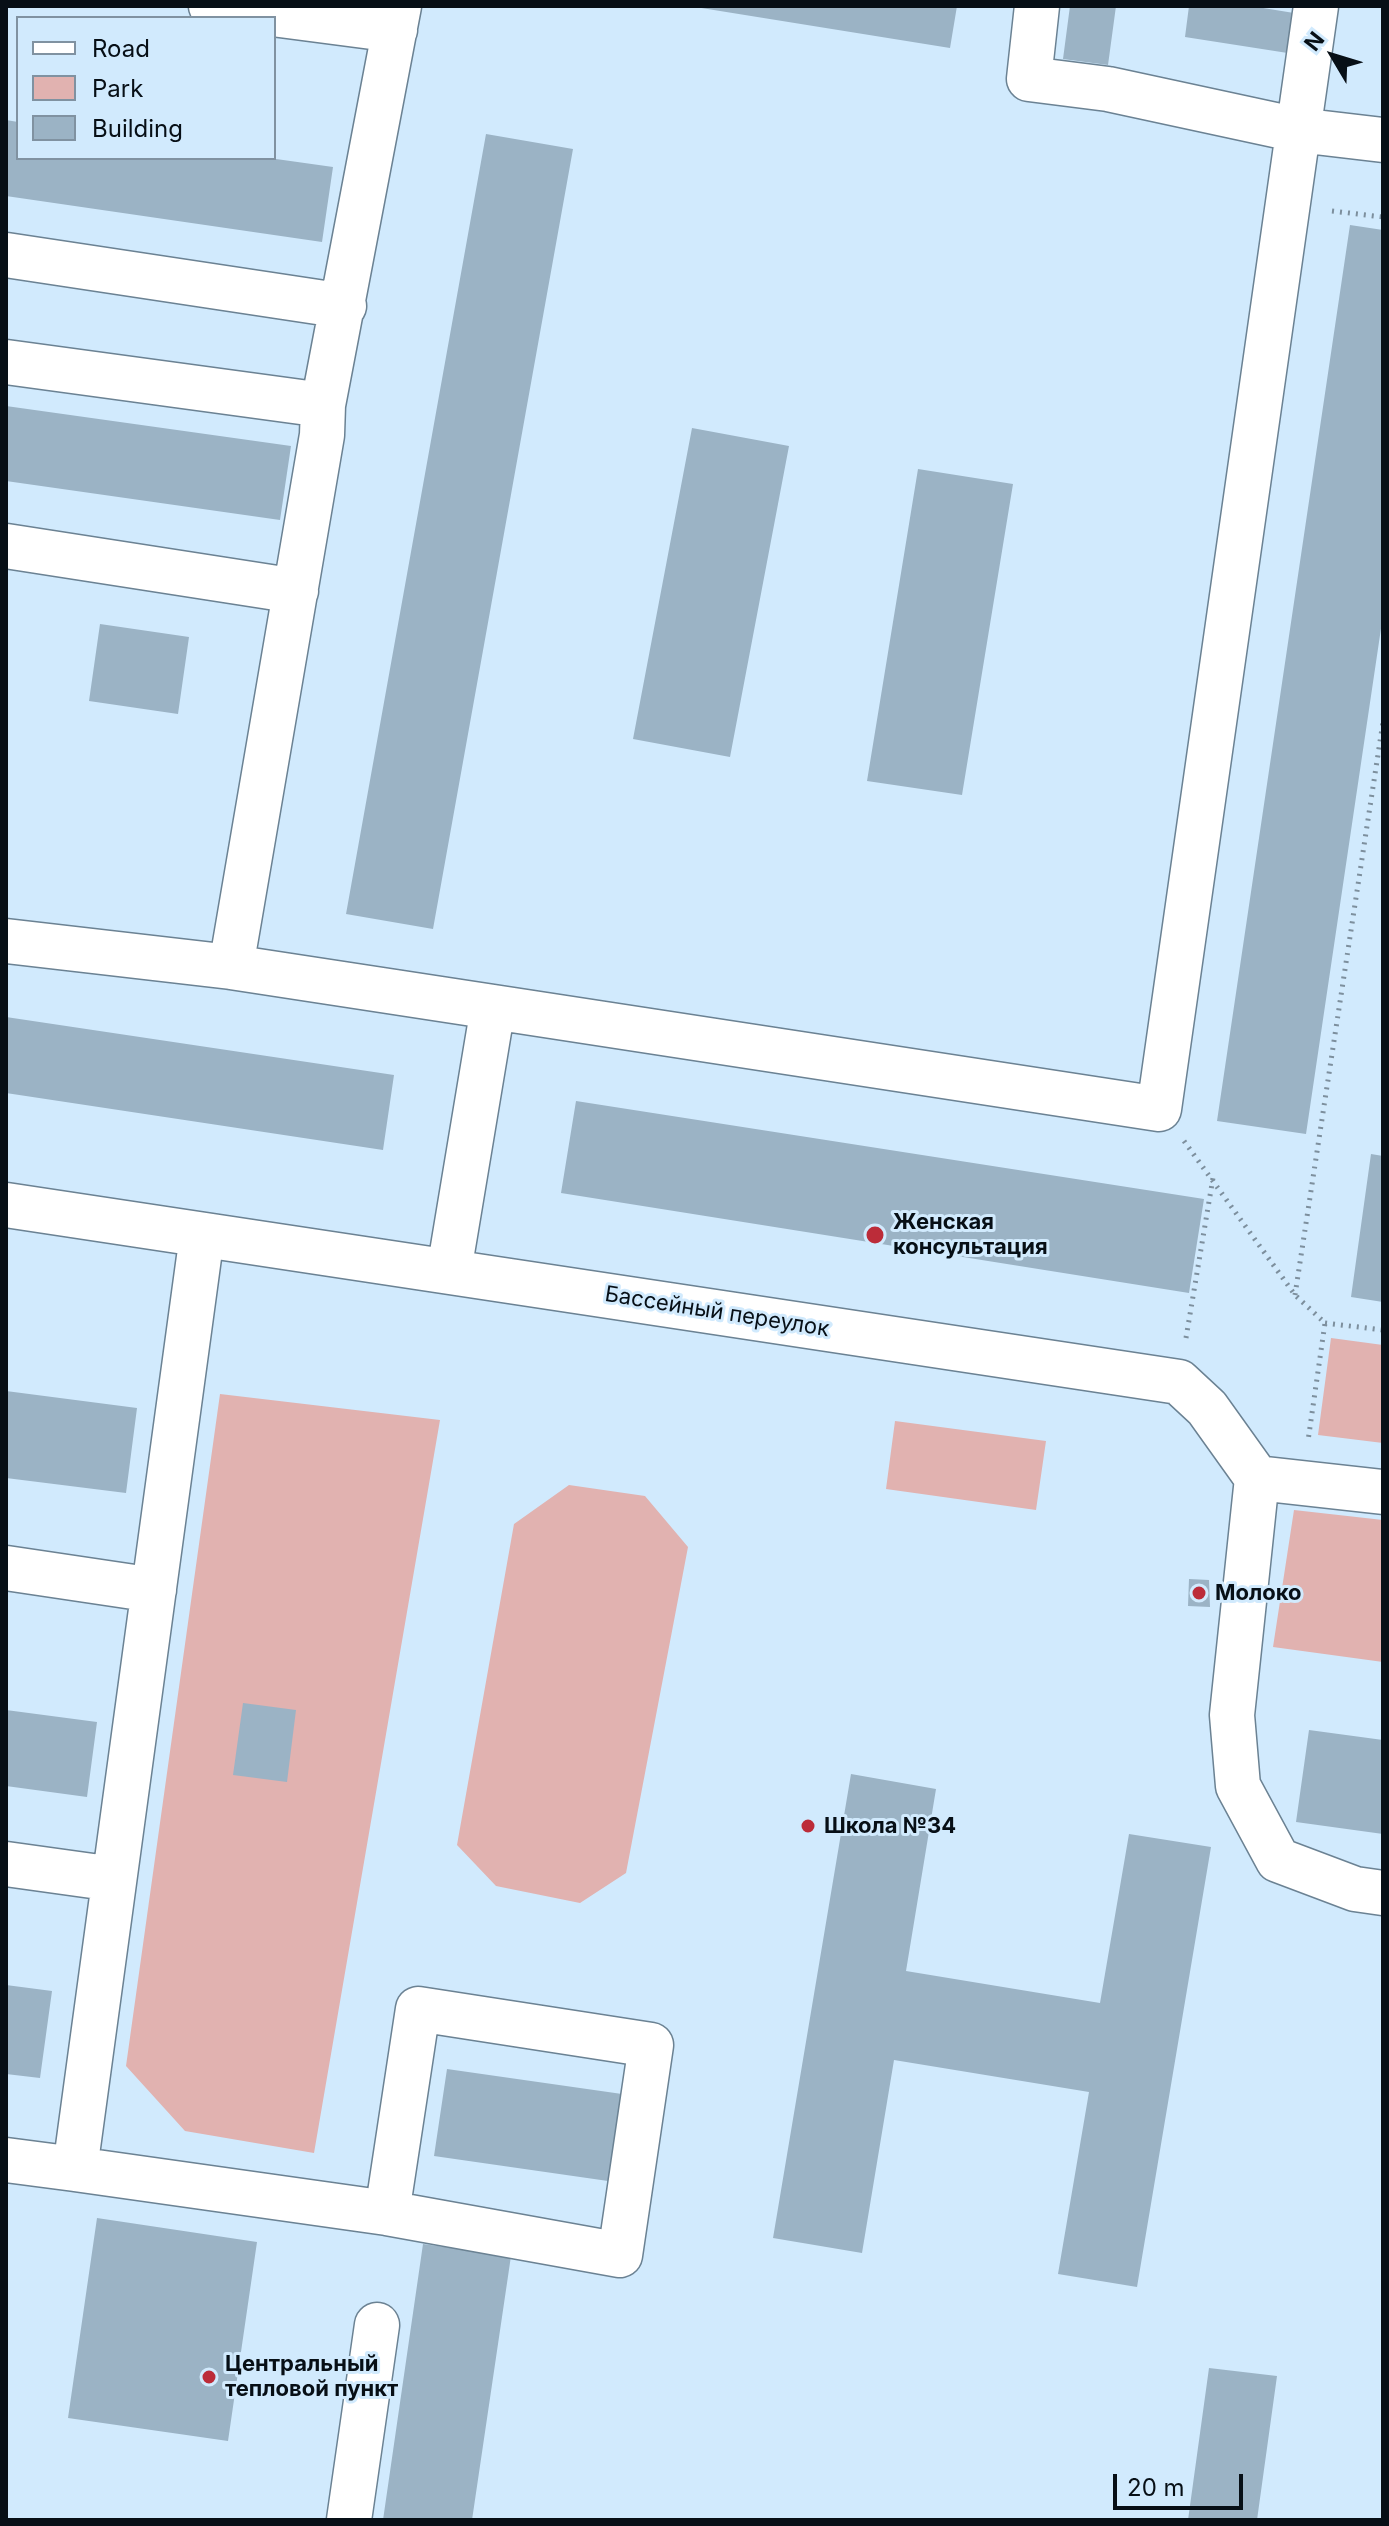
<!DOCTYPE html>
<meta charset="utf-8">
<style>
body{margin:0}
#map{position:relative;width:1389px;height:2526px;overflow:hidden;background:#d1eafd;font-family:Inter,sans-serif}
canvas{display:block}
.frame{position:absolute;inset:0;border:8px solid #070f16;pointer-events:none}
.legend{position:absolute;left:16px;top:16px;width:260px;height:144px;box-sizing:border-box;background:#d1eafd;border:2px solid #8092a1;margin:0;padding:10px 14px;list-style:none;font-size:24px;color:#070f16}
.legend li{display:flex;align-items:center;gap:16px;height:40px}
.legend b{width:40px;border:2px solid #8092a1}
.north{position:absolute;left:1293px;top:16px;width:80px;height:80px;-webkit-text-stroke:6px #d1eafd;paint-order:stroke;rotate:308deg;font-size:22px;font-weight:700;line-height:32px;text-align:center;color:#070f16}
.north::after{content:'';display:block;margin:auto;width:28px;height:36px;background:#070f16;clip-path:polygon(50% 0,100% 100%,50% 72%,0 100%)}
.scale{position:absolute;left:1113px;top:2474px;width:130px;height:36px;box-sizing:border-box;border:4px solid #070f16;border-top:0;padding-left:10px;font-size:24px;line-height:28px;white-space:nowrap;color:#070f16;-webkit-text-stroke:6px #d1eafd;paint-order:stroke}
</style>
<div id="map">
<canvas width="1389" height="2526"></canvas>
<div class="frame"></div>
<ul class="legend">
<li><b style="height:10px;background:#fff"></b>Road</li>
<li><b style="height:22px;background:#e1b2b0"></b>Park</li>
<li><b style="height:22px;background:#9bb3c5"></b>Building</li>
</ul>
<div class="north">N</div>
<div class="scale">20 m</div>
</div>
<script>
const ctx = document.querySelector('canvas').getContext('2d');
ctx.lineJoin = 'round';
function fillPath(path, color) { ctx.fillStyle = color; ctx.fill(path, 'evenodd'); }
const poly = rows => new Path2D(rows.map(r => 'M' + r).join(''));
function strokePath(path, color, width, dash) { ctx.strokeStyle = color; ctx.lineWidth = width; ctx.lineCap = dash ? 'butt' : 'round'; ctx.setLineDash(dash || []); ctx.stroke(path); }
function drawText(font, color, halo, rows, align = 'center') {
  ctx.font = font + ' Inter,sans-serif'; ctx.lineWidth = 6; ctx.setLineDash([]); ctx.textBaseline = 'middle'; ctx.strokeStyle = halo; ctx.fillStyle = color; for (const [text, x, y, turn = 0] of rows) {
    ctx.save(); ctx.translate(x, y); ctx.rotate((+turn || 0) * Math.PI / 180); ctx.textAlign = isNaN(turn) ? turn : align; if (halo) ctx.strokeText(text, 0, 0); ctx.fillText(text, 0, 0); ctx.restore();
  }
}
const green = poly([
 [1331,1338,1383,1345,1383,1443,1318,1435],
 [220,1394,440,1420,314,2153,185,2131,126,2066],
 [895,1421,1046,1441,1036,1510,886,1489],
 [569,1485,645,1496,688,1547,626,1873,580,1903,496,1886,457,1845,514,1524],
 [1294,1510,1383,1520,1383,1662,1273,1647]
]);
const building = poly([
 [689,6,957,6,950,48],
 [1070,6,1116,6,1108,65,1063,59],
 [1189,6,1251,6,1300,14,1294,54,1185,37],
 [6,120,18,122,18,158,269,158,333,167,322,242,6,196],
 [486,134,573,149,433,929,346,914],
 [1350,225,1383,230,1383,615,1306,1134,1217,1121],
 [6,406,291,446,280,520,6,481],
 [692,428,789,446,730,757,633,739],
 [918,469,1013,484,962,795,867,781],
 [100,624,189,637,178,714,89,701],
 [6,1017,394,1075,383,1150,6,1093],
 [576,1101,1204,1199,1189,1293,561,1193],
 [1371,1154,1383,1156,1383,1302,1351,1297],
 [6,1391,137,1408,126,1493,6,1478],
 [1189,1579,1209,1580,1210,1607,1188,1606],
 [243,1703,296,1710,287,1782,233,1775],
 [6,1710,97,1722,87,1797,6,1786],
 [1309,1730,1383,1740,1383,1834,1296,1822],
 [851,1774,936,1789,906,1971,1100,2003,1129,1834,1211,1847,1137,2287,1058,2274,1089,2092,894,2060,862,2253,773,2238],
 [6,1985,52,1991,40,2078,6,2074],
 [447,2069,622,2094,608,2181,434,2156],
 [97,2218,257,2242,228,2441,68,2418],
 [423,2244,511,2256,472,2520,383,2520],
 [1209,2368,1277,2376,1257,2520,1188,2520]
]);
const path = poly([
 [1332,211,1383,217],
 [1184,1141,1295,1295,1325,1323,1308,1441],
 [1295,1295,1383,722],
 [1325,1323,1383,1330],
 [1186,1338,1213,1178]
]);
const minor = poly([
 [211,6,395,30],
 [399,6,323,405,322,435,231,967,493,1007],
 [1037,6,1029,79,1108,89,1298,130,1383,140],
 [6,255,344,306],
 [6,362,323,405],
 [6,546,296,591],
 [6,941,231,967],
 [6,1205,1179,1382,1207,1408,1257,1478,1383,1492],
 [449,1271,493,1007,1159,1109,1316,6],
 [1257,1478,1232,1715,1238,1786,1278,1860,1355,1889,1383,1893],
 [6,1568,154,1590],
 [6,1864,114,1879],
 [6,2160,75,2169,202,1235],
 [75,2169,387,2213,620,2255,651,2045,418,2009,387,2213],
 [349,2520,377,2325]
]);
const markers = [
 [875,1235,10,"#bc2c39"],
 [1199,1593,8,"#bc2c39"],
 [808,1826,8,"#bc2c39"],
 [209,2377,8,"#bc2c39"]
];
const poiNames = [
 ["Женская",893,1222],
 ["консультация",893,1247],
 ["Молоко",1215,1593],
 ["Школа №34",824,1826],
 ["Центральный",225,2364],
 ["тепловой пункт",225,2389]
];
const streetNames = [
 ["Бассейный переулок",717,1312,9]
];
fillPath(green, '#e1b2b0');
fillPath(building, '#9bb3c5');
strokePath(minor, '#6b8293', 47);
strokePath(path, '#7d8f9d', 5, [2, 6]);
strokePath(minor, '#fff', 44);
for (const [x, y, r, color] of markers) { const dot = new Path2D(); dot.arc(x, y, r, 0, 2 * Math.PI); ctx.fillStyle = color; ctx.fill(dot); strokePath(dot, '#d1eafd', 3); }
drawText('bold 22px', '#070f16', '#d1eafd', poiNames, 'left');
drawText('22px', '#070f16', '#d1eafd', streetNames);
</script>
